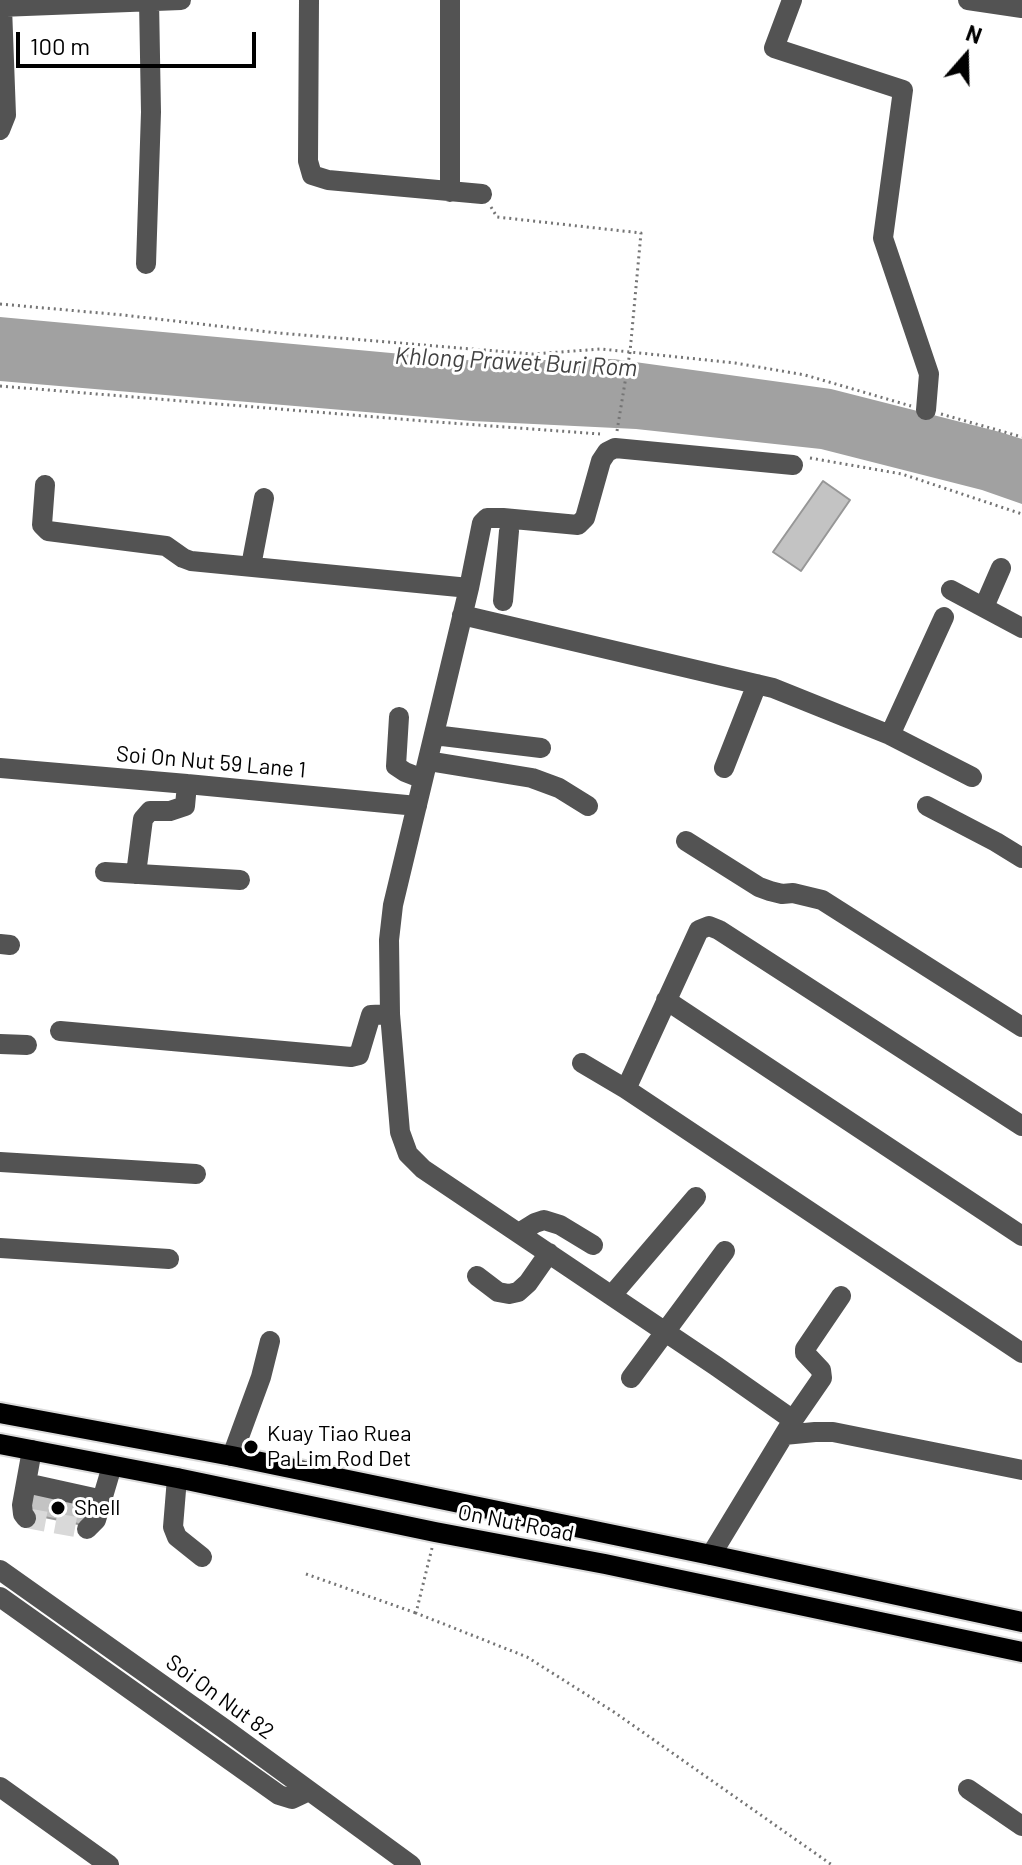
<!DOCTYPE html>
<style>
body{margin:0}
#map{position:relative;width:1022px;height:1865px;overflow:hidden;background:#fff;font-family:Barlow,sans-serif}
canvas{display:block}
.north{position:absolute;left:926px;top:16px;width:80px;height:80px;-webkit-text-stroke:6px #fff;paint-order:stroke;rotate:20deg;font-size:22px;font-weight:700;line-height:32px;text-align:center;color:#000}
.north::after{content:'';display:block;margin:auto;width:28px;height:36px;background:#000;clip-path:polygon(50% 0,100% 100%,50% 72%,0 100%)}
.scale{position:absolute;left:16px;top:32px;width:240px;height:36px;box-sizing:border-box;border:4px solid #000;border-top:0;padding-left:10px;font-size:24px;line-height:28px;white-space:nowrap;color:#000;-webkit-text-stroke:6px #fff;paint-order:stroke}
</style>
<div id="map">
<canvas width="1022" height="1865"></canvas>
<div class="north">N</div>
<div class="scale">100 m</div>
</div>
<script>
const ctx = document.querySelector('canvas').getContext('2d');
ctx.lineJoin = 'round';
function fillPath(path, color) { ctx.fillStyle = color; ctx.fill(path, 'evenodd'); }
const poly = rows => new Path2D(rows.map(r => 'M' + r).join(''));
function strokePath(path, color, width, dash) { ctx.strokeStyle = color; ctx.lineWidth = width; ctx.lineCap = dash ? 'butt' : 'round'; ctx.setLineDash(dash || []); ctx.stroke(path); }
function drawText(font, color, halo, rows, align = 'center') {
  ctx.font = font + ' Barlow,sans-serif'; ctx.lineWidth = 6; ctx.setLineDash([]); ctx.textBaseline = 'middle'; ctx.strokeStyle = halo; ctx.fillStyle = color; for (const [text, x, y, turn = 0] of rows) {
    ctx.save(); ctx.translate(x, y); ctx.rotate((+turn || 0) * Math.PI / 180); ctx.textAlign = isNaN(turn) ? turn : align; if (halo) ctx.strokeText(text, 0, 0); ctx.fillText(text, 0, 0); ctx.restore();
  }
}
const water = poly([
 [0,317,478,361,613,359,831,389,1000,432,1022,439,1022,504,982,490,821,449,636,429,472,421,0,381]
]);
const building = poly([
 [823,481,850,500,801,571,773,552,823,481],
 [29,1490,92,1502,88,1526,25,1513,29,1490]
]);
const minorTunnel = poly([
 [26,1518,87,1529]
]);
const path = poly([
 [491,207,497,217,641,233,630,352,617,431],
 [0,304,123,315,278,333,533,354,601,349,735,363,805,375,911,406],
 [0,386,437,422,600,434],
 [941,414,1022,437],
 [810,458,902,474,1022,514],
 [432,1548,416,1613,527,1657,614,1712,832,1865],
 [306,1574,416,1613]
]);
const minor = poly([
 [309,0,308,161,312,175,328,180,482,194],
 [792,0,774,48,903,90,883,238,929,374,926,410],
 [968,0,1022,8],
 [0,7,181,0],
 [0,130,6,115,2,7],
 [450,192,450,0],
 [146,264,151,112,149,0],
 [45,485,42,525,48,531,166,546,183,558,191,561,469,588],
 [251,566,264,498],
 [951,590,1022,628],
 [503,601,509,531],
 [984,607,1001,568],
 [462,615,773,688,890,735,972,777],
 [399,717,396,766,405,772,423,779],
 [434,735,541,748],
 [890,735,944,617],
 [428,761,532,778,559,788,588,806],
 [0,768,187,784,417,806],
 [724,768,757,684],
 [927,806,996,842,1022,858],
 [686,841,759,887,770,891,782,894,793,893,822,900,1022,1027],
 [105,872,240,880],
 [136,874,143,819,150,811,170,811,185,806,187,784],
 [0,944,10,945],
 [666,1000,1022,1236],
 [60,1031,351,1057,359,1055,371,1015,390,1014],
 [0,1044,27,1045],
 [582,1063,626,1089,1022,1353],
 [626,1089,699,930,709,926,719,930,1022,1126],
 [0,1162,196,1174],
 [519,1233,535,1223,544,1220,560,1225,593,1245],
 [0,1248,169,1259],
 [477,1276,498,1292,509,1294,518,1292,528,1283,549,1253],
 [612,1295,696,1197],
 [631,1378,725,1251],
 [793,1420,716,1366,423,1169,408,1154,400,1132,390,1014,389,940,393,905,469,588,482,523,487,518,503,518,578,525,585,518,601,461,607,452,615,448,793,465],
 [784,1435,815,1432,833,1432,1022,1470],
 [232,1456,261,1377,270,1341],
 [177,1478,173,1527,177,1537,202,1557],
 [26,1483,103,1500],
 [26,1518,23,1514,22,1505,32,1450],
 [87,1529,96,1520,112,1466],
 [711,1555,793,1420,822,1378,821,1370,805,1353,805,1349,841,1296],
 [0,1570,226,1730,411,1865],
 [0,1597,279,1795,292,1799,309,1791],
 [0,1787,109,1865],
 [968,1789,1022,1826]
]);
const major = poly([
 [0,1413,232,1456,711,1555,1022,1622],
 [0,1444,177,1478,435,1532,605,1564,1022,1652]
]);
const markers = [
 [251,1447,8,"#000"],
 [58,1508,8,"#000"]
];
const streetNames = [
 ["Soi On Nut 59 Lane 1",211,762,5],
 ["On Nut Road",516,1523,11],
 ["Soi On Nut 82",220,1697,36]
];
const poiNames = [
 ["Kuay Tiao Ruea",267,1434],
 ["Pa Lim Rod Det",267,1459],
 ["Shell",74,1508]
];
const waterNames = [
 ["Khlong Prawet Buri Rom",516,362,3]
];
fillPath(water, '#a1a1a1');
fillPath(building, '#c3c3c3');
strokePath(building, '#979797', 2);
strokePath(minorTunnel, '#d9d9d9', 20, [20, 10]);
strokePath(major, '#dbdbdb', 24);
strokePath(path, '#757575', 3, [2, 4]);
strokePath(minor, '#535353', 20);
strokePath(major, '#000', 20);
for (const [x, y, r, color] of markers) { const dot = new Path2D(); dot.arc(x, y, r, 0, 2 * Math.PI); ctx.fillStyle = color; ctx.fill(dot); strokePath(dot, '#fff', 3); }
drawText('22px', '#000', '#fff', streetNames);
drawText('22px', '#000', '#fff', poiNames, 'left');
drawText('italic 24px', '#424242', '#fff', waterNames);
</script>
